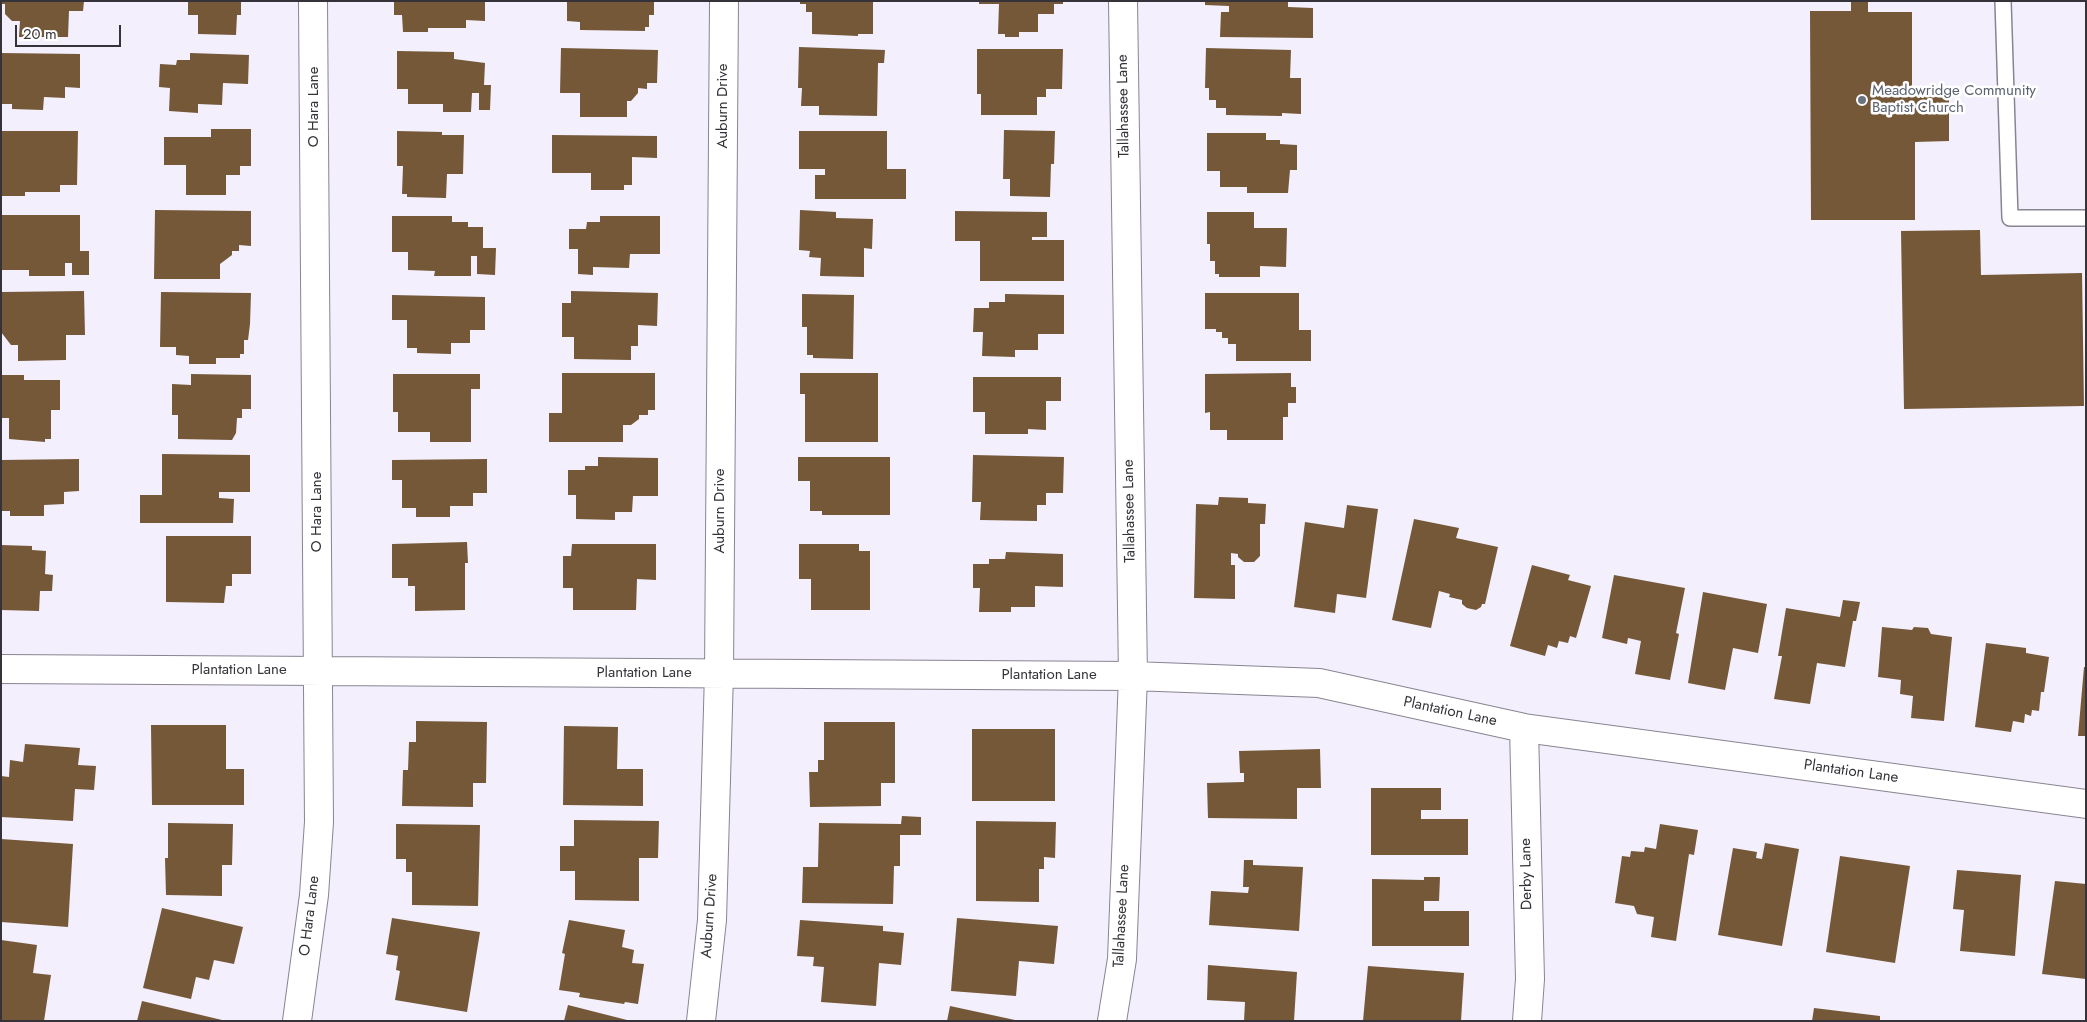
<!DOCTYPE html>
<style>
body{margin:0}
#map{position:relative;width:2087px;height:1022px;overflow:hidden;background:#f3effd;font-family:Jost,sans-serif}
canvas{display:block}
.frame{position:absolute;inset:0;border:2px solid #353339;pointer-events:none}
.scale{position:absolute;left:15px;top:25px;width:106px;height:22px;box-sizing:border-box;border:2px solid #353339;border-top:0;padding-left:6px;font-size:15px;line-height:18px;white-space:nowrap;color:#353339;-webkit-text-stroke:4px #fff;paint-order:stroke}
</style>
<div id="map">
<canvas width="2087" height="1022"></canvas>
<div class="frame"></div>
<div class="scale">20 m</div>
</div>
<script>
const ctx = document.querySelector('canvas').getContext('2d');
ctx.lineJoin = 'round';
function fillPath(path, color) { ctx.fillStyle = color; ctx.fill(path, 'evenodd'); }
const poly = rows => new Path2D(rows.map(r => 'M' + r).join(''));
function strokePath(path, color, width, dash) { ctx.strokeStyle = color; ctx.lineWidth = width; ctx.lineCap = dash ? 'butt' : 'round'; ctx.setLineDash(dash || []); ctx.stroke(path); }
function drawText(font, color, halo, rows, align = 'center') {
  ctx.font = font + ' Jost,sans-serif'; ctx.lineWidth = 5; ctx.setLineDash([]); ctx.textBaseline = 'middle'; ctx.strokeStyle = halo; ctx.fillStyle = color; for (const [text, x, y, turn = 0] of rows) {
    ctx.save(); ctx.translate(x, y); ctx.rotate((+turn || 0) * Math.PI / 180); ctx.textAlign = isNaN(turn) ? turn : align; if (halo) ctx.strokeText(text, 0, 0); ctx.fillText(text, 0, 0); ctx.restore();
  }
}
const building = poly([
 [1,1,84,1,83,11,69,11,68,37,19,37,20,21,12,21,5,14,5,4,1,4],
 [188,1,241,1,241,15,237,15,236,35,198,34,198,15,188,15],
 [394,1,485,1,485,21,466,20,466,28,428,28,428,32,403,32,402,15,394,15],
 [567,1,654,1,654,15,649,15,649,27,645,27,645,31,580,30,580,22,567,21],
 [800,1,873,1,873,34,858,34,858,36,812,34,812,12,806,12,806,4,800,4],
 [979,1,1063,1,1063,4,1054,4,1054,14,1038,14,1038,32,1019,32,1019,37,1005,37,1005,34,998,34,999,4,979,4],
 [1205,1,1288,1,1288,7,1313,8,1313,38,1220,37,1221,12,1229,12,1229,6,1205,5],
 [1851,1,1868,1,1868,12,1912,12,1912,90,1949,90,1949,141,1915,142,1915,220,1811,220,1810,11,1851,11],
 [799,47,885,50,884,63,878,63,877,116,819,115,819,106,801,106,802,88,798,88],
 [561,48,658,50,657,83,647,83,647,89,638,88,638,93,631,101,627,101,627,117,580,117,580,93,560,93],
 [1206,48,1291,50,1290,78,1301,78,1301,114,1282,113,1282,116,1226,115,1226,108,1216,108,1216,100,1209,100,1209,88,1205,88],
 [977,49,1063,49,1062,89,1046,89,1046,97,1037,97,1037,115,981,115,981,94,977,94],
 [397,51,454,52,454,59,485,63,484,85,491,85,490,110,479,110,479,93,472,93,471,112,443,112,443,104,408,104,408,89,397,89],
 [1,53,80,54,80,88,65,87,65,98,44,97,43,110,12,109,12,104,2,104],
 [190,53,249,55,248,84,223,83,222,105,198,104,198,113,169,111,170,88,159,87,160,64,176,65,177,60,190,60],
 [211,129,251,129,251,166,240,166,240,175,226,175,226,195,186,195,186,165,164,165,164,137,211,137],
 [1004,130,1055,131,1054,164,1051,164,1050,197,1010,196,1010,179,1003,179],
 [1,131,78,131,77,185,60,185,60,192,25,192,25,196,1,196],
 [397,131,442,132,442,135,464,135,463,174,447,174,446,198,407,197,407,194,402,194,403,166,397,166],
 [799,131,887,131,887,169,906,169,906,199,815,199,815,175,825,175,825,169,799,169],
 [1207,133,1266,133,1266,140,1280,140,1280,144,1297,145,1297,170,1290,170,1288,193,1247,193,1247,187,1220,187,1220,171,1207,171],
 [552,135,657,136,657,158,632,157,632,185,624,185,624,190,591,190,591,173,552,173],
 [155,210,251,211,251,246,239,245,239,251,232,251,232,255,220,264,220,279,154,279],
 [800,210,836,212,836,218,873,219,872,249,864,248,864,277,820,276,821,258,809,257,810,251,799,250],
 [955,211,1047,212,1047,237,1032,237,1032,240,1064,240,1064,281,980,281,980,241,955,241],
 [1207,212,1254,212,1254,228,1287,228,1286,267,1260,266,1260,277,1219,277,1219,274,1215,274,1215,261,1210,261,1210,244,1207,244],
 [1,215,80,215,80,251,89,251,89,275,72,275,72,263,65,263,65,276,29,276,29,270,1,270],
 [392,216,452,216,452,222,468,222,468,227,483,227,483,248,496,248,495,275,477,274,477,256,471,256,471,276,434,276,435,271,408,270,408,252,392,252],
 [600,216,660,216,660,254,630,254,629,268,593,267,593,275,578,274,578,249,569,249,569,229,586,229,587,222,600,222],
 [1980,230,1981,275,2082,273,2084,406,1904,409,1901,231],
 [84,291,85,335,66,335,66,360,18,361,18,345,11,345,1,332,1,292],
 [571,291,658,293,657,326,638,325,638,346,631,346,631,360,574,359,574,337,562,337,562,303,571,303],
 [161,292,251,293,250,324,248,340,244,340,244,354,240,354,240,358,216,358,216,364,189,364,189,356,176,355,176,347,160,347],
 [1205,293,1299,293,1299,330,1311,330,1311,361,1236,361,1236,344,1228,344,1228,338,1222,338,1222,332,1216,332,1216,329,1205,329],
 [802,294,854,295,853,359,813,358,813,355,807,355,807,327,802,327],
 [1005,294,1064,295,1064,334,1038,334,1038,350,1015,350,1015,357,982,356,983,332,973,332,974,308,989,308,989,302,1005,302],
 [392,295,485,297,485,330,470,330,470,343,451,343,451,354,417,353,417,348,407,348,407,320,392,320],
 [562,373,655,373,655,410,648,410,648,415,639,415,639,419,631,425,623,425,623,442,549,442,549,413,562,413],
 [800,373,878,373,878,442,805,442,805,394,800,394],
 [1291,373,1291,387,1296,387,1296,403,1288,403,1288,417,1283,417,1283,440,1227,440,1227,430,1210,430,1210,412,1205,413,1205,374],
 [191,374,251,375,251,409,242,409,242,418,237,418,236,433,232,440,178,439,178,415,172,415,172,384,191,385],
 [393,374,480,374,480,389,471,389,471,442,430,442,430,432,398,432,398,412,393,412],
 [1,375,24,375,24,380,60,380,60,410,51,410,51,439,45,439,45,442,9,439,9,418,1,418],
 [973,377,1061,377,1061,401,1046,401,1046,430,1028,429,1028,434,985,434,985,412,973,412],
 [162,454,250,455,250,492,219,492,219,498,234,499,233,523,140,523,140,495,162,495],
 [973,455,1064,457,1063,493,1046,493,1046,505,1037,505,1037,521,980,520,981,502,972,502],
 [598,457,658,458,658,496,633,496,632,512,615,512,615,520,576,519,576,495,568,495,568,470,585,470,585,466,598,466],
 [798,457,890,457,890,515,822,515,822,511,810,511,810,481,798,481],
 [79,459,79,491,64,492,64,504,44,505,44,516,10,516,10,511,1,511,1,460],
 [487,459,487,493,473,493,473,506,450,506,450,517,416,517,416,508,402,508,402,480,392,480,392,460],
 [1219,497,1248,498,1248,503,1266,504,1265,524,1260,524,1260,556,1254,562,1244,562,1238,557,1238,554,1231,553,1231,565,1235,565,1235,599,1194,598,1196,504,1218,505],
 [1347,505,1378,509,1366,598,1337,594,1335,613,1294,607,1305,522,1344,528],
 [1414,519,1459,528,1456,538,1498,547,1485,604,1482,604,1481,607,1476,610,1467,608,1462,604,1462,600,1449,597,1450,594,1439,591,1431,628,1392,620],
 [166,536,251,536,251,574,232,574,232,586,226,586,224,603,166,602],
 [467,542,468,563,465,563,465,610,415,611,415,586,408,586,408,578,392,578,392,544],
 [572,544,656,544,656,580,637,579,636,610,573,610,573,588,563,588,563,556,571,556],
 [799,544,859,544,859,551,870,551,870,610,811,610,811,579,799,579],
 [1,545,32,546,32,550,46,551,45,574,53,575,52,591,40,591,39,611,1,610],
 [1006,552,1063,554,1063,587,1035,586,1035,607,1011,607,1011,612,979,612,980,588,973,588,973,564,989,564,989,559,1005,559],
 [1532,565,1570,575,1568,580,1591,586,1576,638,1570,636,1568,643,1559,641,1557,648,1548,645,1545,656,1510,646],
 [1614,575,1685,588,1676,633,1679,634,1670,680,1635,674,1641,641,1628,638,1627,644,1602,638],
 [1703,592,1767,604,1758,653,1733,648,1725,690,1688,683],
 [1843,600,1860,602,1856,621,1853,621,1845,667,1817,663,1810,704,1774,699,1782,656,1778,656,1786,608,1840,617],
 [1882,627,1912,630,1914,627,1928,628,1931,634,1952,637,1944,721,1911,718,1913,696,1900,694,1901,680,1878,677],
 [1986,643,2026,648,2026,653,2049,657,2044,692,2041,692,2039,711,2032,710,2031,716,2025,714,2024,723,2013,721,2011,732,1975,727],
 [2084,667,2086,667,2086,736,2078,736],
 [416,721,487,722,486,783,473,783,473,807,402,806,403,770,408,770,409,742,416,742],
 [824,722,895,722,895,783,881,783,881,806,810,807,809,772,818,772,818,760,824,760],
 [151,725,226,725,226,769,244,769,244,805,152,805],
 [564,726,618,727,617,769,643,769,643,806,563,805],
 [972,729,1055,729,1055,801,972,801],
 [25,744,80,748,78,765,96,766,94,790,75,789,73,821,1,817,1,776,9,777,10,760,23,762],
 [1320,749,1321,788,1297,788,1297,819,1208,818,1207,783,1244,782,1244,773,1240,773,1239,751],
 [1371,788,1441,788,1441,810,1421,810,1421,819,1468,819,1468,855,1371,855],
 [902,816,921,817,921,835,900,835,900,866,894,866,893,904,802,903,803,867,818,867,819,823,901,824],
 [574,820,659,821,658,858,639,858,639,901,575,900,575,871,560,871,560,846,574,846],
 [976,821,1056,822,1055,858,1044,857,1044,869,1039,869,1039,902,976,901],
 [168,823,233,824,232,865,222,865,222,896,166,895,165,858,168,858],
 [396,824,480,825,478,906,412,905,412,872,406,872,406,859,396,859],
 [1660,824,1698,830,1694,855,1689,854,1676,941,1651,937,1654,917,1637,914,1634,906,1615,903,1622,856,1630,857,1631,851,1644,852,1645,847,1656,849],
 [1,839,73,844,68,927,1,922],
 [1765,843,1799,849,1782,946,1718,935,1733,848,1757,852,1756,858,1762,859],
 [1840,856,1910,866,1895,963,1826,952],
 [1244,860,1253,860,1253,865,1303,867,1299,931,1209,925,1211,891,1248,893,1249,887,1243,887],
 [1957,870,2021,875,2015,956,1960,951,1964,910,1953,909],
 [1424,877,1440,877,1439,901,1424,901,1424,911,1469,911,1469,946,1372,946,1372,879,1424,880],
 [2055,881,2086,884,2086,979,2042,974],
 [162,908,243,927,234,964,214,960,209,980,196,977,191,999,143,988],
 [392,918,480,932,467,1012,395,1000,400,971,396,970,398,956,386,954],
 [957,918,1058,926,1054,964,1019,961,1016,996,951,991],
 [569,920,625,930,622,947,634,950,632,963,644,964,638,1004,625,1002,624,1004,579,997,580,993,559,990,565,954,562,953],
 [800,920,883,926,883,931,904,933,901,965,879,963,876,1006,821,1002,824,967,813,966,814,957,797,956],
 [1,940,37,945,33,973,51,975,44,1021,1,1021],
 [1208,965,1297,972,1294,1021,1244,1021,1245,1002,1207,1000],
 [1368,966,1464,973,1461,1021,1363,1021],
 [142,1001,222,1020,222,1021,137,1021],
 [568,1005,627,1020,627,1021,564,1021],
 [950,1006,1015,1020,1014,1021,947,1021],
 [1814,1008,1880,1016,1880,1021,1812,1021]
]);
const service = poly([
 [2003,1,2010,218,2086,218]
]);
const minor = poly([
 [1,669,1133,676,1319,683,1524,728,2086,804],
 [1524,728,1530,979,1527,1021],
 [297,1021,314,895,319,822,313,1],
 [701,1021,712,920,719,673,724,1],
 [1112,1021,1122,959,1133,676,1123,1]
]);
const markers = [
 [1862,100,5,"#6b7280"]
];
const worshipNames = [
 ["Meadowridge Community",1872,91],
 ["Baptist Church",1872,108]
];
const streetNames = [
 ["Auburn Drive",723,106,-90],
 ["Tallahassee Lane",1124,106,-91],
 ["O Hara Lane",314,107,-90],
 ["Auburn Drive",720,511,-90],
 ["Tallahassee Lane",1130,511,-91],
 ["O Hara Lane",317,512,-90],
 ["Plantation Lane",239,670],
 ["Plantation Lane",644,673],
 ["Plantation Lane",1049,675],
 ["Plantation Lane",1450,712,12],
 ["Plantation Lane",1851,772,8],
 ["Derby Lane",1527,874,-91],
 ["O Hara Lane",310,916,-83],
 ["Auburn Drive",710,916,-86],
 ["Tallahassee Lane",1122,916,-87]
];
fillPath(building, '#745838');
strokePath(service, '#888491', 18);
strokePath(minor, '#888491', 30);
strokePath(service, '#fff', 15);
strokePath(minor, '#fff', 28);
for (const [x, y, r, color] of markers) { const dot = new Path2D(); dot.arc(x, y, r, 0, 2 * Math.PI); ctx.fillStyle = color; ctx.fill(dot); strokePath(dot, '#fff', 2); }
drawText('15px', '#5b616d', '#fff', worshipNames, 'left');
drawText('15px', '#353339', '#fff', streetNames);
</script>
